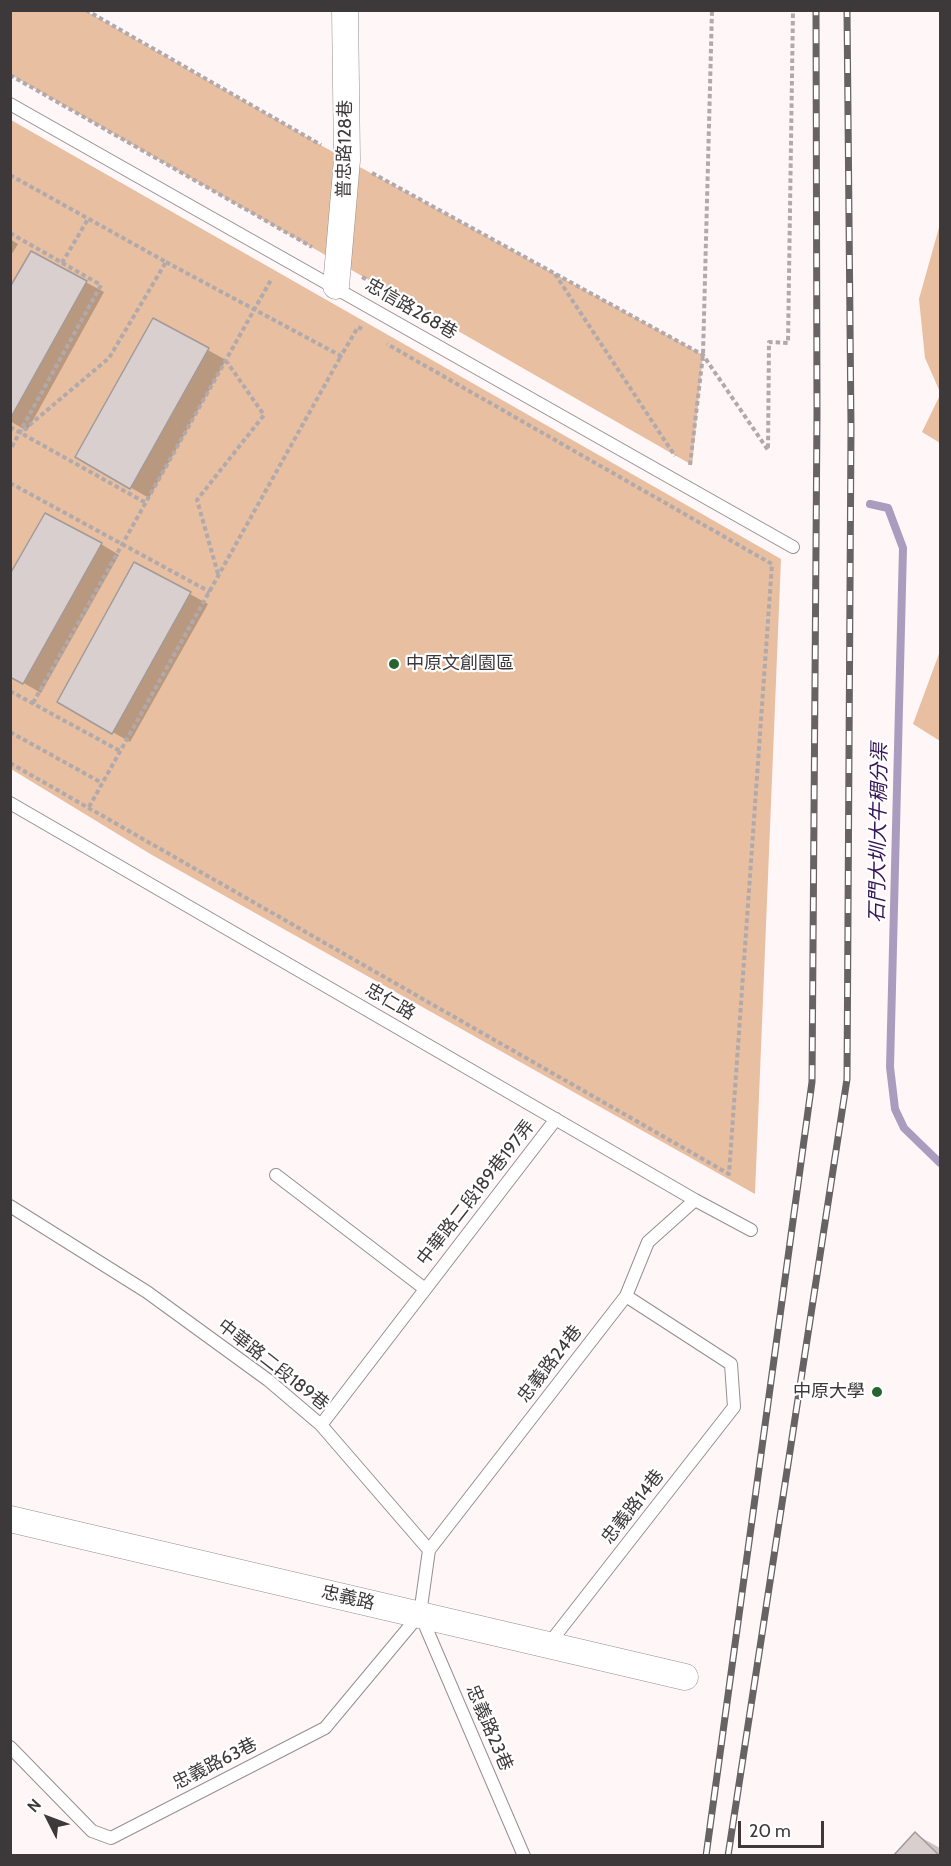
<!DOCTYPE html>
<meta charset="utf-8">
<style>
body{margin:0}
#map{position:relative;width:951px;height:1866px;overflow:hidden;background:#fff6f8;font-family:Cabin,sans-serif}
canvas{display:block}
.frame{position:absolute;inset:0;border:12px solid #3d393a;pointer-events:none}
.north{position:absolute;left:18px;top:1788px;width:60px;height:60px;-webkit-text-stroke:4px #fff;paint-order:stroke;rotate:312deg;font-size:16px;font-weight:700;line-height:24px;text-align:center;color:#3d393a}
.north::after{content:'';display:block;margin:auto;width:21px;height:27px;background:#3d393a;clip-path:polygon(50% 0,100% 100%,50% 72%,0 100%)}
.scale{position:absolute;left:738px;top:1821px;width:86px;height:27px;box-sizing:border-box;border:3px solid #3d393a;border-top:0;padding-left:8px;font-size:18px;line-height:21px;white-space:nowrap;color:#3d393a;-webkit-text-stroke:4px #fff;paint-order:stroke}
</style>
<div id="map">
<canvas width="951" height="1866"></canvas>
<div class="frame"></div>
<div class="north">N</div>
<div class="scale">20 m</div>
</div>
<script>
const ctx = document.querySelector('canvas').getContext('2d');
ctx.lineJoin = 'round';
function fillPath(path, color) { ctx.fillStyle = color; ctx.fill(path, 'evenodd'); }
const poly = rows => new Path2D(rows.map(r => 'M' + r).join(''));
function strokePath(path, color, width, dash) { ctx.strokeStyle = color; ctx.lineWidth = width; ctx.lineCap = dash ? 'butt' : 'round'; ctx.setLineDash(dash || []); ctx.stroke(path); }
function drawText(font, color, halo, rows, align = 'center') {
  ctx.font = font + ' Cabin,"Noto Sans TC",sans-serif'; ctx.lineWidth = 4.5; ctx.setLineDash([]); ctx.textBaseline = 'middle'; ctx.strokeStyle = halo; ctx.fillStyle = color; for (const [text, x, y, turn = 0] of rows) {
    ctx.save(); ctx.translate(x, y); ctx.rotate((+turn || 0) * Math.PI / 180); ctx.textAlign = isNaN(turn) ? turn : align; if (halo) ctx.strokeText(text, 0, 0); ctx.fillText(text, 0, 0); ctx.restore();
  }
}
const green = poly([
 [11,11,86,11,347,160,703,355,692,465,11,75],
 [11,120,781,559,755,1194,152,855,11,769],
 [940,224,940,392,925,358,919,299],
 [940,395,940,443,922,432],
 [940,651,940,741,913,724]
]);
const shadow = poly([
 [10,239,18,244,10,257],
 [31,253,104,292,27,431,10,421,10,290],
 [153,320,226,360,149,498,77,457],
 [101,544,119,555,41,693,10,675],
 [190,594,208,604,130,742,59,701],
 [915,1834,940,1848,940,1856,895,1856]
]);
const stream = poly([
 [870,504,888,508,903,548,890,1067,895,1109,904,1128,940,1163]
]);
const building = poly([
 [31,251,87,281,10,419,10,287,31,251],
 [153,318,209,348,130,489,75,457,153,318],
 [45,513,102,543,23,684,10,677,10,574,45,513],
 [134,562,191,592,112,734,57,702,134,562],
 [915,1832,940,1856,893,1856,915,1832]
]);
const path = poly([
 [86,10,321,145],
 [10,75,312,247],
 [372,173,703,355,768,450,769,342,788,343,793,10],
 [10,175,166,262,109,358,20,433],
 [10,233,101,285,10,450],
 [166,262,341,356,358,327,362,329],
 [62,263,88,219],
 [555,274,675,456],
 [362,277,390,292],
 [10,427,146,503],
 [690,465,703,355,712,10],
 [10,483,210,592],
 [218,574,197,500,264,415,227,362],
 [10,691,120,751],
 [33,703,272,278],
 [10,732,102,783],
 [10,763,729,1174,772,564,387,344],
 [89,807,341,356]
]);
const service = poly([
 [10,104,793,547],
 [10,803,695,1200,751,1230],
 [276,1175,425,1289],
 [10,1206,147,1292,268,1380,321,1425,429,1550,420,1614],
 [321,1425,556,1119],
 [429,1550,626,1296,648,1242,695,1200],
 [421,1616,524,1856],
 [548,1645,734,1407,731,1364,626,1296],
 [10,1747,92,1831,111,1838,325,1728,420,1614]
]);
const minor = poly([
 [336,286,347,160,345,10],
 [10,1519,685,1677]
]);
const rail = poly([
 [706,1856,812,1082,817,413,816,10],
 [728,1856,847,1079,851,427,847,10]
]);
const markers = [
 [394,664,6,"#25662f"],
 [877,1392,6,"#25662f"]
];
const streetNames = [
 ["普忠路128巷",345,149,-89],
 ["忠信路268巷",411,309,30],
 ["忠仁路",390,1002,30],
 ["中華路二段189巷197弄",476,1193,-52],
 ["忠義路24巷",550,1364,-52],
 ["中華路二段189巷",273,1365,38],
 ["忠義路14巷",633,1507,-52],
 ["忠義路",348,1598,13],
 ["忠義路23巷",489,1728,67],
 ["忠義路63巷",215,1764,-27]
];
const poiNames = [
 ["中原文創園區",406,664],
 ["中原大學",865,1392,"right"]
];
const waterNames = [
 ["石門大圳大牛稠分渠",879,833,-89]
];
fillPath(green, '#e8bfa0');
fillPath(shadow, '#0003');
strokePath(stream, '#aa9cbe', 8);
fillPath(building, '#d8cfce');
strokePath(building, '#a29a98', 1.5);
strokePath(service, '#968e90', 14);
strokePath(minor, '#968e90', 27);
strokePath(path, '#b1aaac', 4, [4.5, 3]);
strokePath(service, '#fff', 12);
strokePath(minor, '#fff', 26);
strokePath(rail, '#676263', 7);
strokePath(rail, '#fff', 4.5, [14]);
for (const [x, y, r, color] of markers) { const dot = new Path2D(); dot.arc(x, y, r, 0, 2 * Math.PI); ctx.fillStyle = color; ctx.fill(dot); strokePath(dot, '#fff', 2); }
drawText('18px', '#3d393a', '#fff', streetNames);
drawText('18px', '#3d393a', '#fff', poiNames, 'left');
drawText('italic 20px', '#361358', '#fff', waterNames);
</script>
